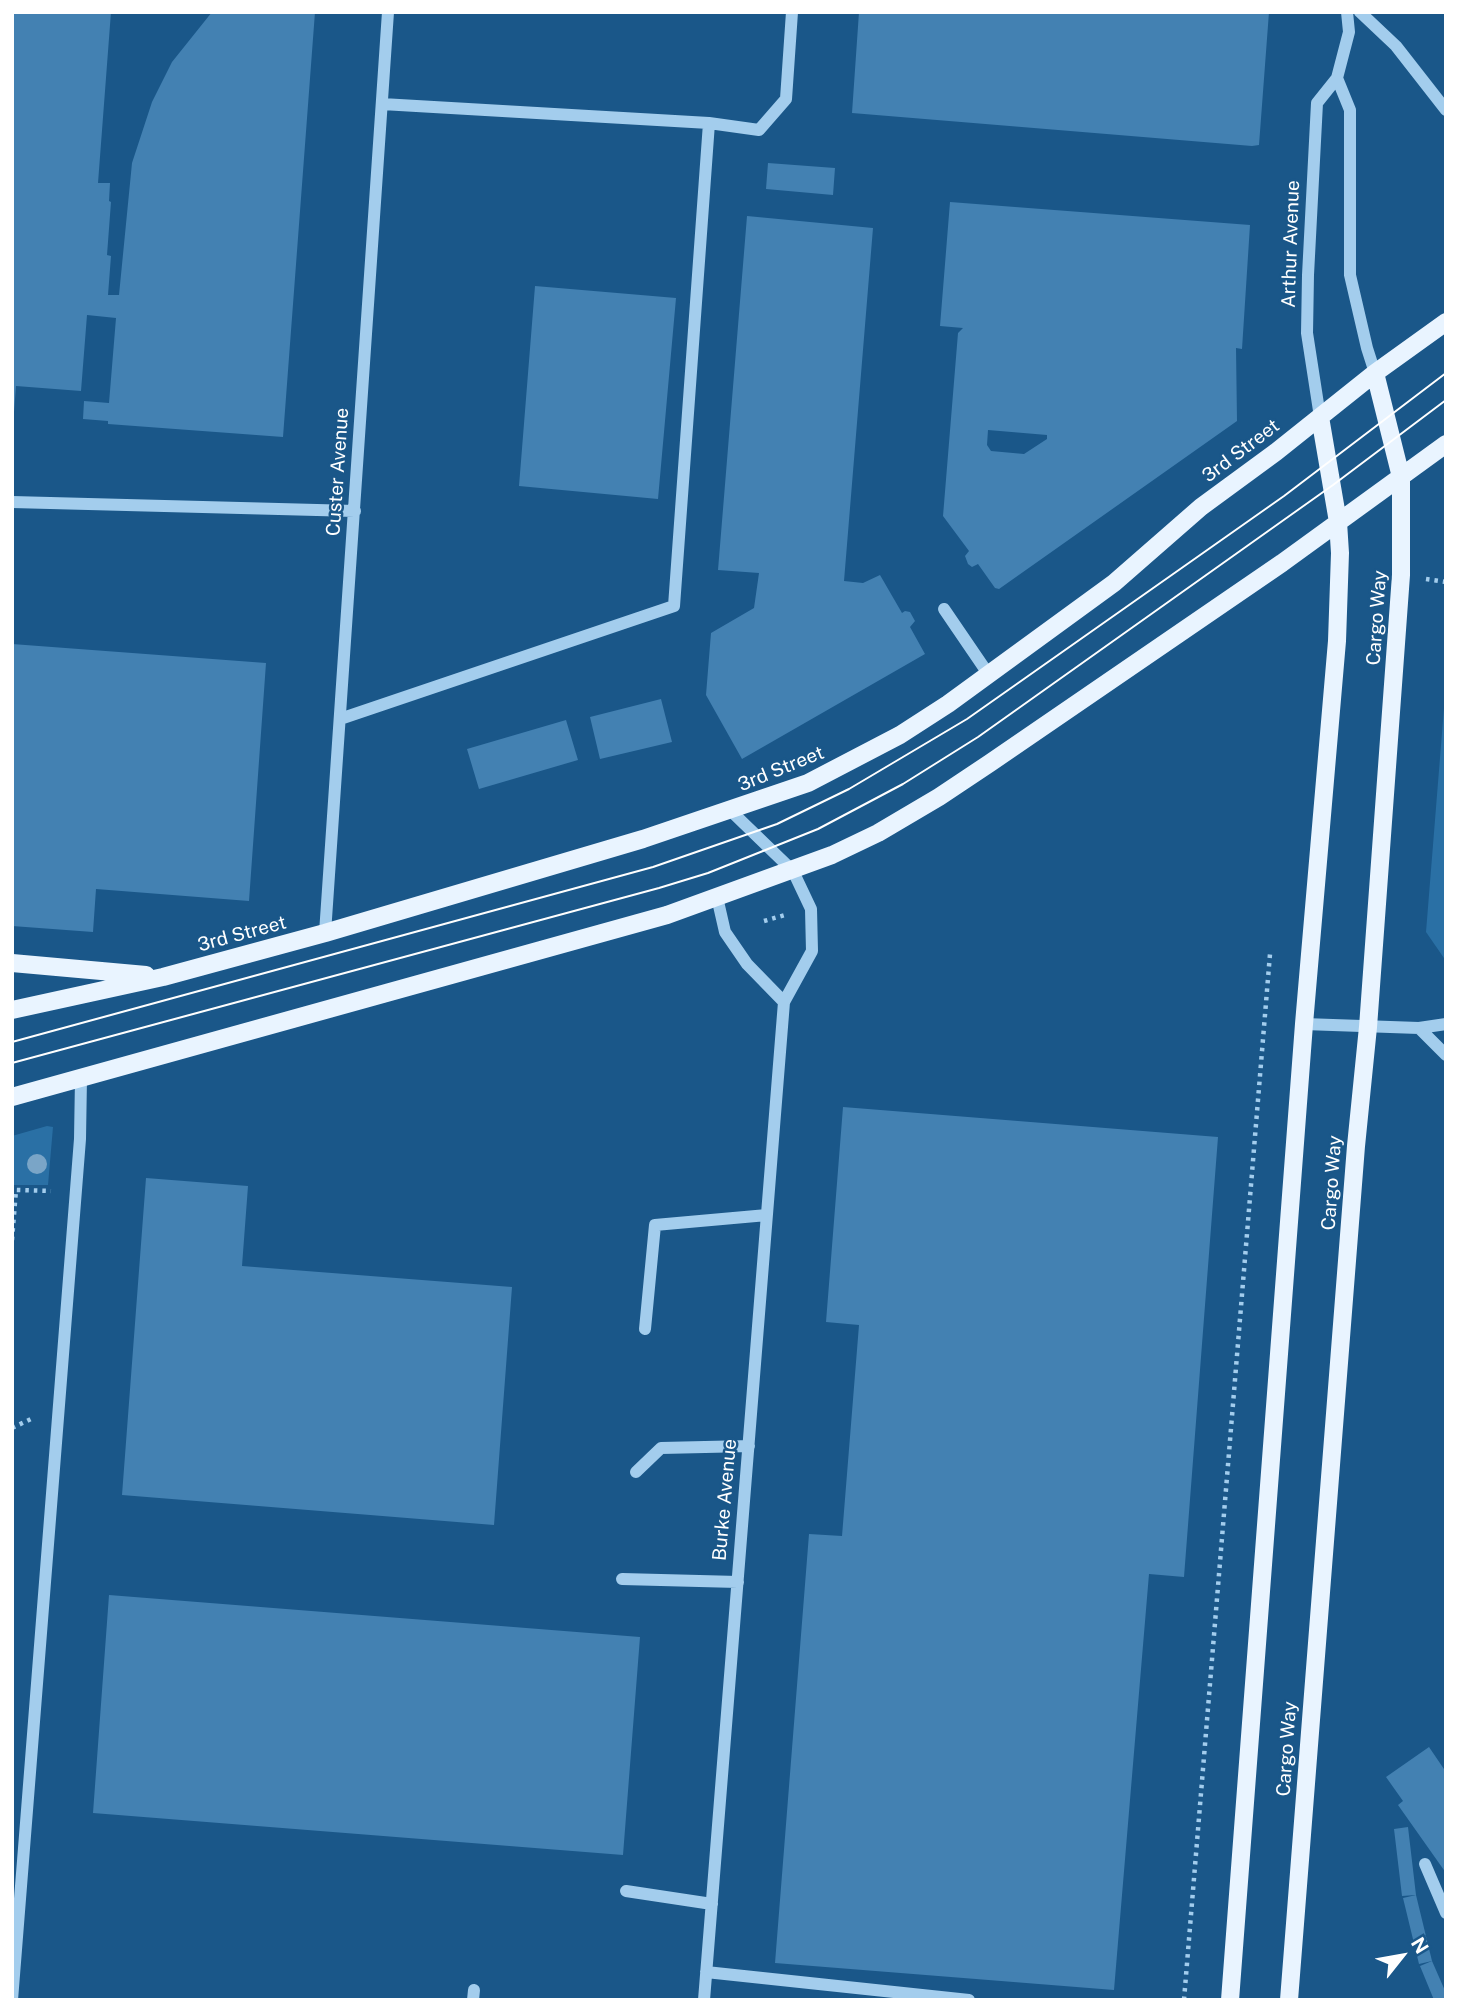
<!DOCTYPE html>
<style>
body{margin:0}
#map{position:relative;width:1458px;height:2012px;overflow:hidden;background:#1a5789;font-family:"Public Sans",sans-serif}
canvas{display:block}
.frame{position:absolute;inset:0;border:14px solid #fff;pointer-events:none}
.north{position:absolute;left:1367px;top:1921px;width:70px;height:70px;-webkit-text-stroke:5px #1a5789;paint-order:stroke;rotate:59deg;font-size:19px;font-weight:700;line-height:28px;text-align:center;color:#fff}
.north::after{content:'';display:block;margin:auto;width:24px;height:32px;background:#fff;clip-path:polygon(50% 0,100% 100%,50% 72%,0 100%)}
</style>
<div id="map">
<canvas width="1458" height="2012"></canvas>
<div class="frame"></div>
<div class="north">N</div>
</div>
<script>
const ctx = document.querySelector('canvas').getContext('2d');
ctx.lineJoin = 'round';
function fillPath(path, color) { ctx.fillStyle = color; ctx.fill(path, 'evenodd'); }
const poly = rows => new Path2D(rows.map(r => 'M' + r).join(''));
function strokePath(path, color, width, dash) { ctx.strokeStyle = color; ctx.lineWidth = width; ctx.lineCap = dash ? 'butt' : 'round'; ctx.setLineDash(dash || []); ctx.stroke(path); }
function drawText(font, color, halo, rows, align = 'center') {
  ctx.font = font + ' "Public Sans",sans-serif'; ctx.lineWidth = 5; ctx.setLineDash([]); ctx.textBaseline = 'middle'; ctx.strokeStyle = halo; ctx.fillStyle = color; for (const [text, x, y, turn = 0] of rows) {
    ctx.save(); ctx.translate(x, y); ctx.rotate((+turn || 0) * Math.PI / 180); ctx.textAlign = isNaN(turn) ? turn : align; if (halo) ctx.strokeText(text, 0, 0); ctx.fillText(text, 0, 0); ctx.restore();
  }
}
const green = poly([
 [1446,683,1446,961,1426,932],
 [47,1126,53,1127,48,1185,12,1185,12,1136]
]);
const building = poly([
 [12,12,111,12,98,183,110,183,109,201,111,202,107,255,111,256,108,295,119,295,132,163,152,102,172,62,212,12,315,12,283,437,108,424,108,421,83,419,84,401,109,403,116,318,87,315,81,391,16,386,14,412,12,412],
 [859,12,1269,12,1259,145,1252,146,852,113],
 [768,163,835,168,833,195,766,189],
 [950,202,1250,225,1242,349,1236,348,1237,421,999,589,995,588,978,564,972,567,968,564,965,556,969,551,943,516,958,333,963,328,940,326],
 [988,430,1047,435,1047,439,1024,454,991,451,987,445],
 [747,216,873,228,844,581,863,583,880,575,902,613,905,611,910,612,915,621,910,627,925,654,742,759,706,695,711,633,754,608,759,573,718,570],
 [535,286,676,298,658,499,519,486],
 [12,644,266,663,249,901,96,889,93,932,12,926],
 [661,699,672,742,600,759,590,717],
 [566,720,578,760,479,789,467,749],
 [843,1107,1218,1137,1184,1577,1149,1574,1114,1990,775,1963,809,1534,842,1536,859,1325,826,1322],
 [146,1178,248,1186,242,1266,512,1287,494,1525,122,1495],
 [109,1595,640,1637,623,1855,93,1813],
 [1429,1747,1446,1772,1446,1873,1398,1805,1403,1801,1386,1777],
 [1408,1827,1416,1895,1402,1896,1394,1829],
 [1416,1895,1432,1961,1419,1964,1403,1898],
 [1432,1961,1446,1993,1446,2000,1434,2000,1420,1966]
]);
const path = poly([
 [1426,579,1446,582],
 [764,921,785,915],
 [12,1240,16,1190,51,1191],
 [12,1428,33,1418],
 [1184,2000,1270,954]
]);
const minor = poly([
 [1360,12,1396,46,1446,110],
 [1337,78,1350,110,1350,275,1367,348,1375,373],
 [382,104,709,123,759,130,786,99,792,12],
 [1320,417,1307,333,1308,275,1317,103,1337,78,1349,32,1347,12],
 [12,502,355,511],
 [944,609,989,675],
 [340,719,674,606,709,123],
 [717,897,725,932,747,964,784,1002],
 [325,933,388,12],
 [1304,1024,1419,1028,1446,1024],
 [1419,1028,1446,1055],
 [645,1329,655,1225,767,1215],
 [636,1472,661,1448,749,1446],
 [622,1579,738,1582],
 [1425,1864,1446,1913],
 [626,1891,712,1904],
 [706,1972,969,2000],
 [12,2000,80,1139,81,1078],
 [473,2000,474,1990],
 [704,2000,784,1002,812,951,811,909,793,871,731,811]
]);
const major = poly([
 [12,963,146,975],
 [12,1010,163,977,325,933,643,839,808,783,900,735,948,704,1114,583,1201,507,1276,452,1375,373,1446,322],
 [12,1097,667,915,832,855,878,833,939,797,990,763,1282,563,1446,444],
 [1230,2000,1304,1024,1337,641,1340,553,1338,522,1320,417],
 [1289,2000,1356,1146,1368,1027,1401,575,1401,477,1375,373]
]);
const tram = poly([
 [12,1042,653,867,777,824,849,789,967,719,1284,496,1446,373],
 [12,1063,659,888,708,873,818,829,903,784,978,737,1333,485,1446,400]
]);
const trees = [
 [37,1164]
];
const streetNames = [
 ["Arthur Avenue",1291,244,-88],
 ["3rd Street",1241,451,-37],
 ["Custer Avenue",338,472,-86],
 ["Cargo Way",1377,618,-86],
 ["3rd Street",781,769,-22],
 ["3rd Street",242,934,-15],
 ["Cargo Way",1332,1183,-86],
 ["Burke Avenue",725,1500,-85],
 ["Cargo Way",1287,1749,-86]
];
fillPath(green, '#2a70a5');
fillPath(building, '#4381b2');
strokePath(path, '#a3cded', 4.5, [3.5, 5]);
strokePath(minor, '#a3cded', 12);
strokePath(major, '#e9f4ff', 18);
strokePath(tram, '#fff', 2);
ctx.fillStyle = '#7aa5c7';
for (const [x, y] of trees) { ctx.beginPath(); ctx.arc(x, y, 10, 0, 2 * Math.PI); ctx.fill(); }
drawText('19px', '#fff', '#1a5789', streetNames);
</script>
